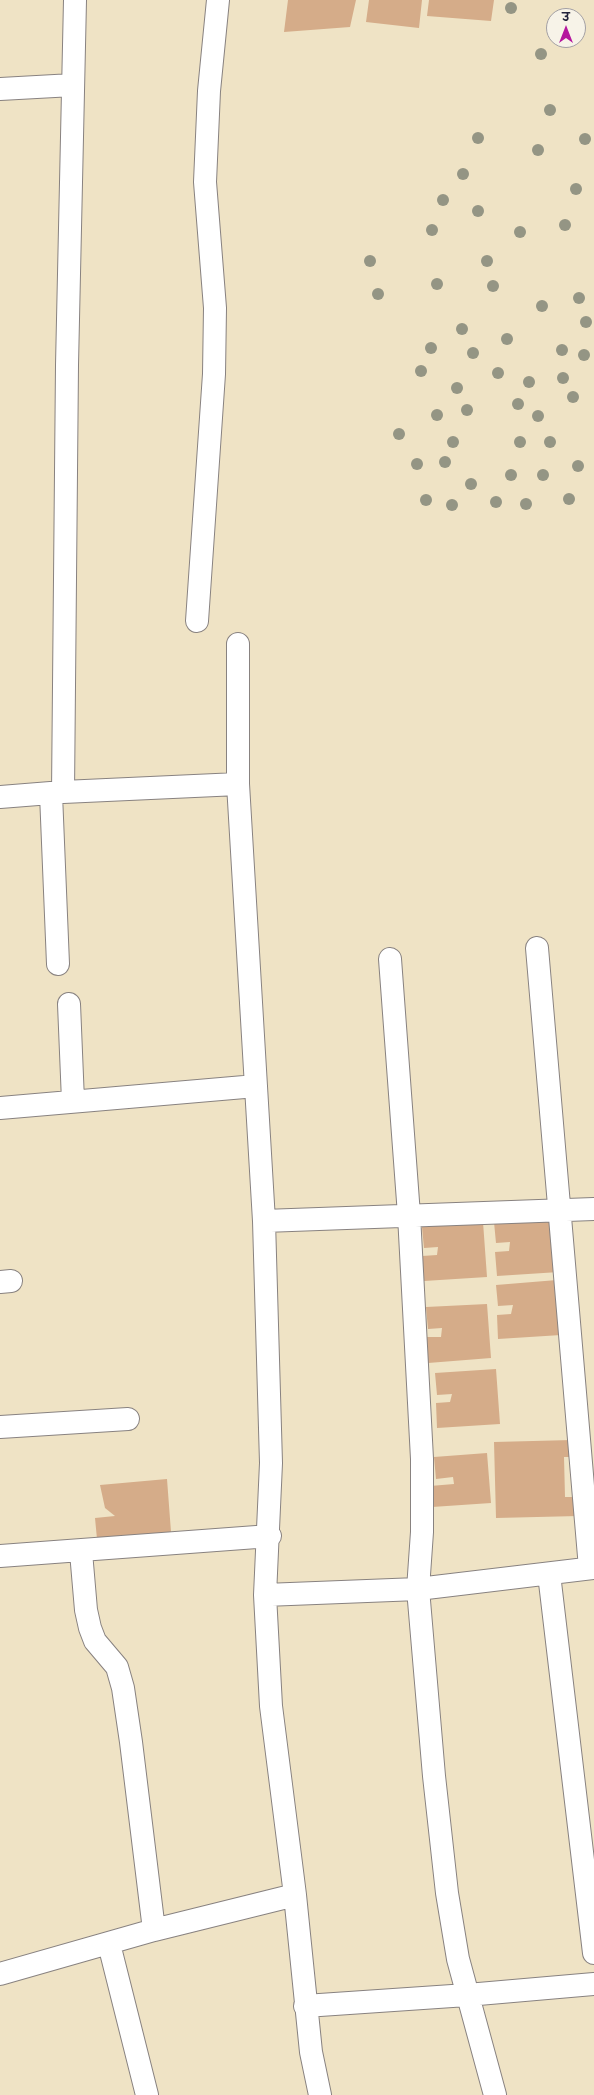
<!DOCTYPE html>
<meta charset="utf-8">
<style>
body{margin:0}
#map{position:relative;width:594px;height:2095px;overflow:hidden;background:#efe3c5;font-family:Caveat,"Playpen Sans Deva",sans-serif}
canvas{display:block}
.north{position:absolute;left:546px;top:8px;width:40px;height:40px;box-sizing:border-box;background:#f7f3e8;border:1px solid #a29fa3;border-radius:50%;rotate:0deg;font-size:11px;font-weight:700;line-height:16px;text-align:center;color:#22223b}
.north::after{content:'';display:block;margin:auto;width:14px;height:18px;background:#b5179e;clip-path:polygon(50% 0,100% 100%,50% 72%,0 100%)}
</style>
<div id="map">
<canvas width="594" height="2095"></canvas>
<div class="north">उ</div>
</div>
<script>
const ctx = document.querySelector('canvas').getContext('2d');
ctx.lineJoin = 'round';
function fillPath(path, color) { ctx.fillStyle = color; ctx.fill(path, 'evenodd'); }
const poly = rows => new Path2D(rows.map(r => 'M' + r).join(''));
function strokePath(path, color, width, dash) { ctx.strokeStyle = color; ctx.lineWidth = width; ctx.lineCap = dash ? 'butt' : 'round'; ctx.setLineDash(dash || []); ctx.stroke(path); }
const building = poly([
 [288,0,356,0,350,27,284,32],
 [369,0,422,0,419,28,366,22],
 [429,0,494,0,491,21,427,16],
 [555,1217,559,1272,497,1276,495,1252,509,1251,510,1242,496,1243,494,1222],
 [483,1222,487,1277,424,1281,422,1256,437,1255,438,1247,424,1248,422,1227],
 [557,1280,561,1335,498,1339,497,1315,511,1314,513,1305,498,1306,496,1285],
 [487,1304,491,1358,428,1363,427,1337,441,1337,442,1328,428,1329,426,1307],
 [496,1369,500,1424,437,1428,436,1403,450,1402,452,1394,437,1395,435,1373],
 [572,1440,573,1457,564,1457,565,1497,577,1497,578,1516,496,1518,494,1442],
 [487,1453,491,1503,432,1507,430,1486,454,1484,453,1477,436,1479,434,1457],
 [167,1479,171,1532,97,1539,95,1518,115,1516,105,1508,100,1485]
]);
const minor = poly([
 [0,89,73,85],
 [197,621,214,374,215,308,205,182,209,91,218,0],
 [238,644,238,784,264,1221,271,1463,265,1595,271,1706,295,1895,311,2052,320,2095],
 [63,792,67,365,75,0],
 [51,794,58,964],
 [0,797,63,792,238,784],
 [537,948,590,1568],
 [390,959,409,1215,422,1459,422,1532,418,1589,434,1776,447,1893,458,1959,495,2095],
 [69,1004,73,1101],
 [0,1108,256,1086],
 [264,1221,594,1209],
 [0,1282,11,1281],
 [0,1427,128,1419],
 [81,1552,86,1610,90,1628,95,1641,117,1667,123,1688,131,1742,154,1930],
 [0,1556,270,1536],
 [549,1574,594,1953],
 [265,1595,418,1589,594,1568],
 [109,1944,147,2095],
 [0,1974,154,1930,295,1895],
 [305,2006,467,1995,594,1984]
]);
const trees = [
 [511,8],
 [541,54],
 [550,110],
 [478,138],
 [585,139],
 [538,150],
 [463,174],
 [576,189],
 [443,200],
 [478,211],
 [565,225],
 [432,230],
 [520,232],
 [370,261],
 [487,261],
 [437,284],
 [493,286],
 [378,294],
 [579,298],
 [542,306],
 [586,322],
 [462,329],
 [507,339],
 [431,348],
 [562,350],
 [473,353],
 [584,355],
 [421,371],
 [498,373],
 [563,378],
 [529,382],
 [457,388],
 [573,397],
 [518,404],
 [467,410],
 [437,415],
 [538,416],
 [399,434],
 [453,442],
 [520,442],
 [550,442],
 [445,462],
 [417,464],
 [578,466],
 [511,475],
 [543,475],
 [471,484],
 [569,499],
 [426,500],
 [496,502],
 [526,504],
 [452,505]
];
fillPath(building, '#d5ac89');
strokePath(minor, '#888280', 24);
strokePath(minor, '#fff', 22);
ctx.fillStyle = '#949584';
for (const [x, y] of trees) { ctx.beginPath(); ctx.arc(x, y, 6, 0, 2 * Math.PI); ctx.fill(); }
</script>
